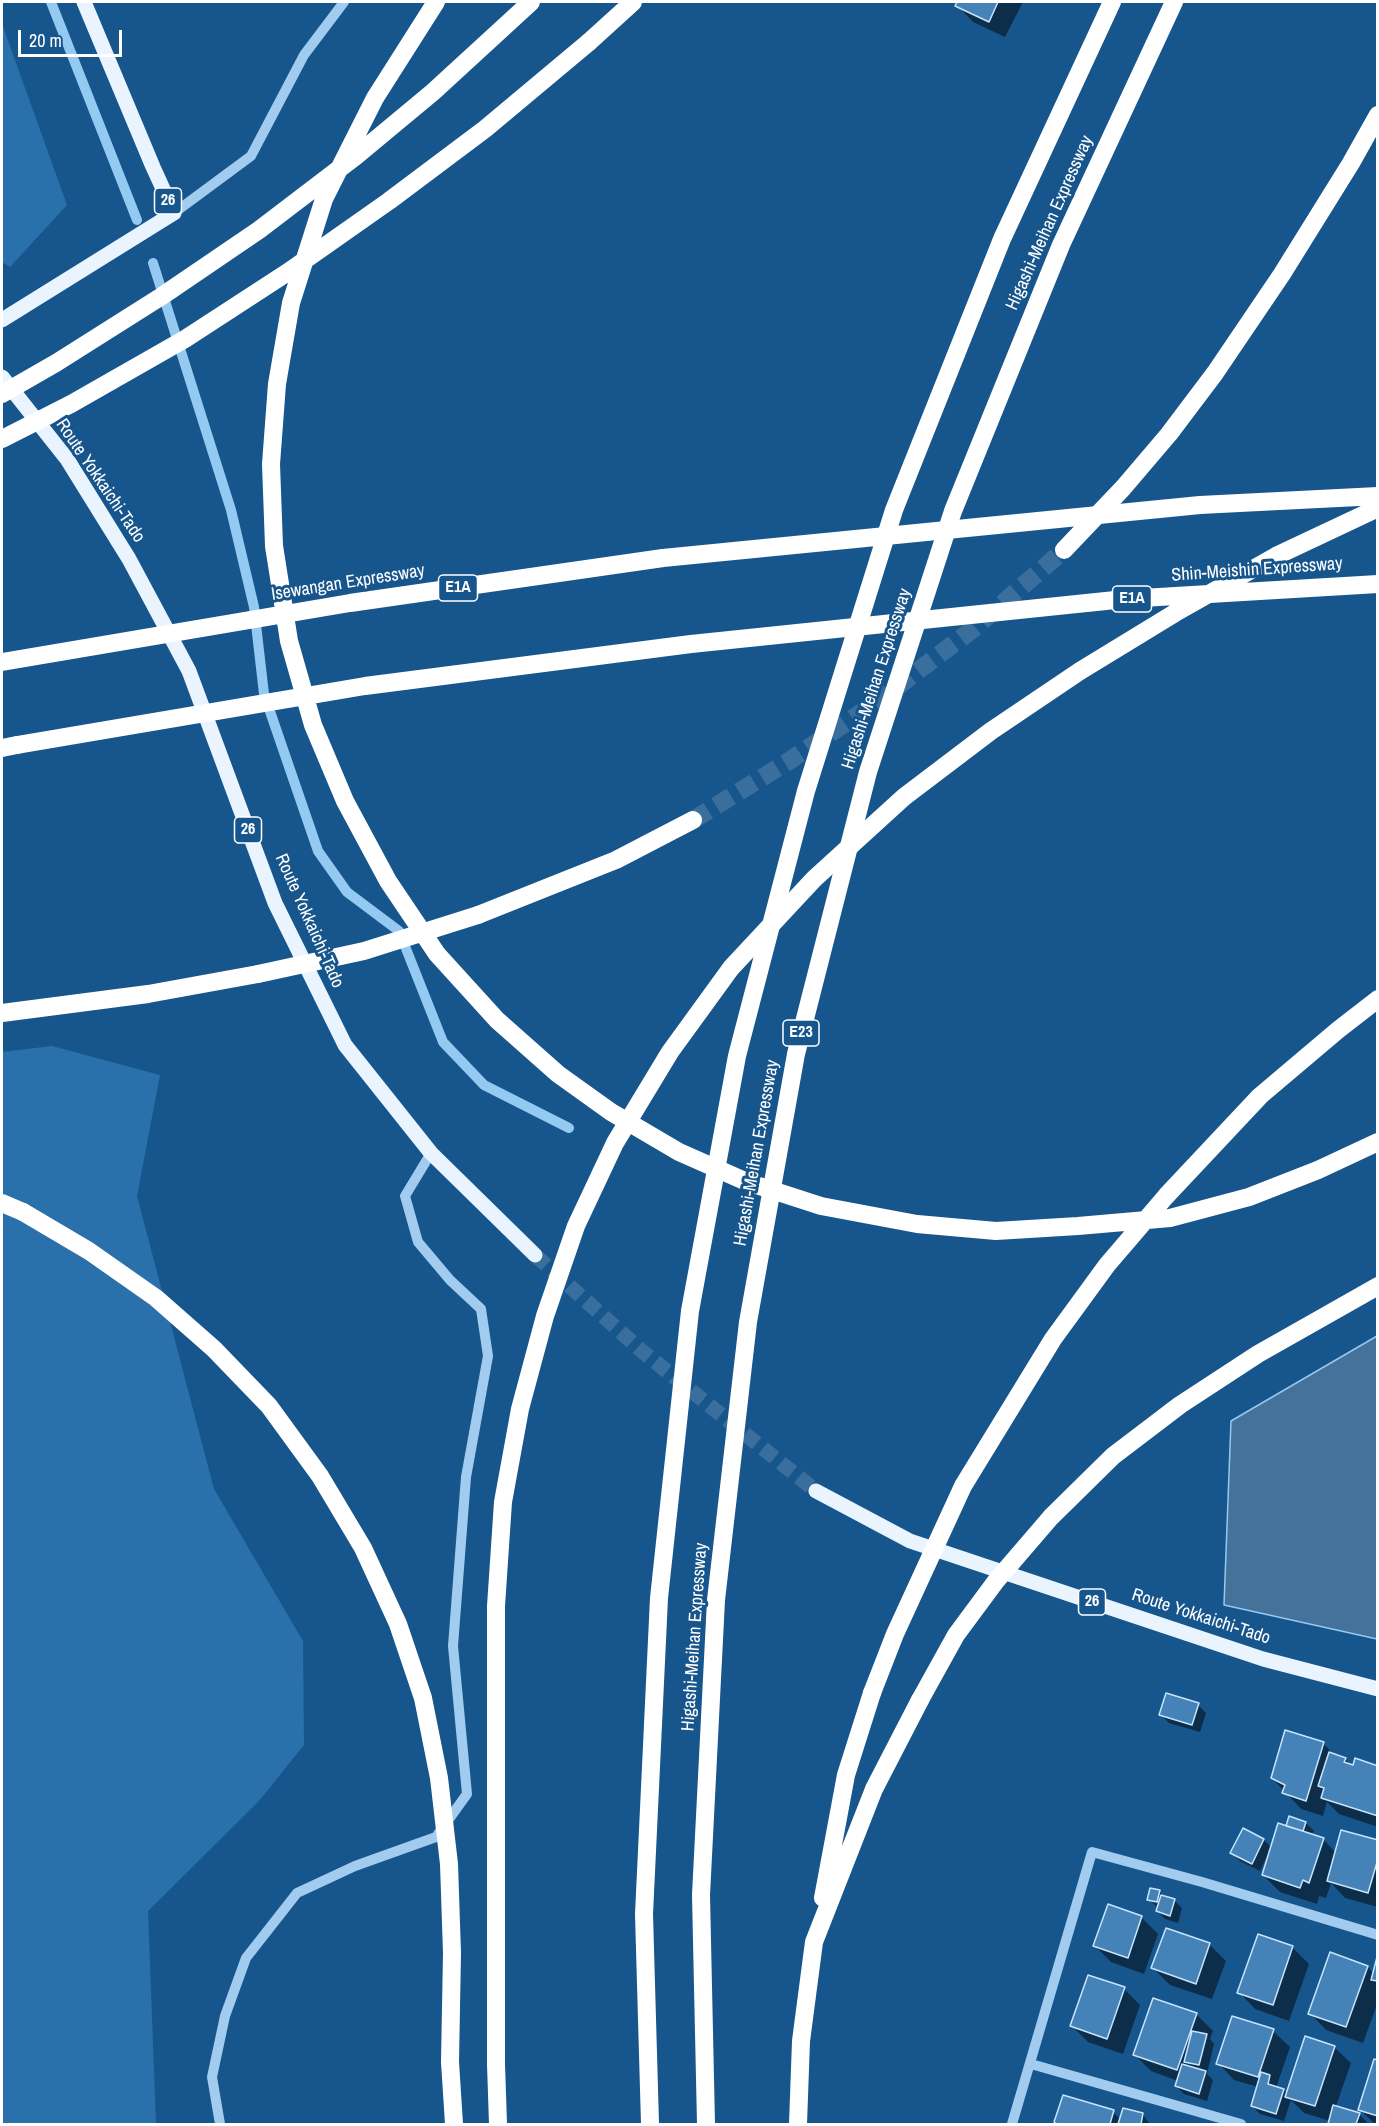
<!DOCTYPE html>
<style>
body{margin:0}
#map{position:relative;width:1379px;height:2126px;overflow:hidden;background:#17568c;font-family:"Archivo Narrow",sans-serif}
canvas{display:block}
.frame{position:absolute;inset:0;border:3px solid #fff;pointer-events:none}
.scale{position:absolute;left:18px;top:30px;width:104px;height:27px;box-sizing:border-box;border:3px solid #fff;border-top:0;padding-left:8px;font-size:18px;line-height:21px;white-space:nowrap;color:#fff;-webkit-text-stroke:4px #17568c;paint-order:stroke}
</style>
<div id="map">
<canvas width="1379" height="2126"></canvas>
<div class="frame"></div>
<div class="scale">20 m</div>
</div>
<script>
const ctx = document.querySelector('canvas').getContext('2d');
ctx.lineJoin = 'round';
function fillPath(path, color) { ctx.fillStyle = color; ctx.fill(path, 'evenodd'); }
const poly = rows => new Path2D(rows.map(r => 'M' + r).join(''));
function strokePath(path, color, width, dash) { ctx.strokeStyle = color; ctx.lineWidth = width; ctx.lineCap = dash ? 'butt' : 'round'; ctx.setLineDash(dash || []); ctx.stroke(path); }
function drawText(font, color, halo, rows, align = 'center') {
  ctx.font = font + ' "Archivo Narrow",sans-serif'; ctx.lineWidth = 6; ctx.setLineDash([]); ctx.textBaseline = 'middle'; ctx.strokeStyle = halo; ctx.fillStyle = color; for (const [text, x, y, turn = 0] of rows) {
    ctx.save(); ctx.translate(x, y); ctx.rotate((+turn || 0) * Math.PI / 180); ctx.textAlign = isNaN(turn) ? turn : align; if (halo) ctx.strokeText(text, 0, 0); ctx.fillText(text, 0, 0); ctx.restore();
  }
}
const green = poly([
 [2,24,67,205,10,267,2,262],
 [52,1046,160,1075,137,1196,214,1489,303,1641,304,1745,259,1801,148,1911,156,2124,2,2124,2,1052]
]);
const water = poly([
 [1377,1336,1377,1639,1224,1605,1231,1421,1377,1336]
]);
const shadow = poly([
 [959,2,1023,2,1005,37,973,22,957,5],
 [1198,1705,1206,1713,1200,1732,1169,1723,1161,1715],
 [1323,1743,1335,1756,1345,1759,1354,1768,1378,1767,1378,1827,1339,1814,1327,1802,1323,1816,1301,1809,1272,1778],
 [1306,1823,1314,1831,1312,1834,1323,1839,1336,1853,1378,1842,1378,1907,1345,1898,1331,1883,1326,1898,1319,1896,1317,1904,1280,1892,1263,1875,1269,1857,1267,1856,1260,1871,1240,1861,1232,1853,1243,1830,1264,1840,1272,1848,1287,1827],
 [1160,1892,1165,1898,1174,1900,1182,1908,1178,1923,1165,1919,1157,1911,1158,1908,1149,1899],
 [1108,1906,1142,1918,1158,1934,1144,1974,1111,1962,1095,1946],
 [1258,1936,1293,1948,1309,1964,1289,2021,1255,2009,1239,1992],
 [1209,1944,1226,1961,1212,1999,1170,1985,1153,1968],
 [1378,1961,1378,2002,1363,2043,1326,2030,1310,2013,1368,1967,1374,1974],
 [1124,1989,1140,2005,1123,2054,1088,2042,1072,2026],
 [1196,2014,1213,2031,1210,2039,1214,2044,1207,2074,1213,2080,1207,2101,1184,2094,1176,2086,1178,2081,1151,2071,1135,2055],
 [1273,2031,1290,2047,1276,2088,1284,2090,1288,2094,1334,2047,1351,2063,1336,2106,1359,2114,1367,2122,1366,2124,1329,2124,1330,2121,1304,2113,1291,2100,1284,2121,1260,2114,1252,2106,1258,2087,1234,2080,1218,2063],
 [1378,2062,1378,2124,1375,2124,1360,2110],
 [1124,2110,1143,2115,1150,2124,1059,2124,1056,2122,1113,2112,1121,2120]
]);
const stream = poly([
 [51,2,137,220],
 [153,263,231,510,254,607,264,694,318,851,347,892,399,931,443,1042,484,1085,569,1128]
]);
const building = poly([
 [957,2,998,2,989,22,955,6,957,2],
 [1166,1693,1199,1703,1192,1725,1159,1715,1166,1693],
 [1285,1730,1324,1742,1306,1801,1282,1793,1285,1785,1271,1778,1285,1730],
 [1329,1752,1346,1758,1344,1762,1353,1765,1355,1758,1378,1766,1378,1816,1321,1798,1324,1788,1318,1786,1329,1752],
 [1289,1816,1306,1822,1303,1831,1286,1826,1289,1816],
 [1278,1823,1324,1838,1309,1883,1303,1880,1300,1888,1262,1875,1278,1823],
 [1243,1828,1264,1839,1252,1864,1230,1853,1243,1828],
 [1341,1830,1378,1840,1378,1859,1368,1893,1327,1881,1341,1830],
 [1150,1888,1160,1890,1157,1902,1147,1900,1150,1888],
 [1161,1895,1175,1899,1170,1916,1156,1911,1161,1895],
 [1108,1904,1142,1916,1128,1958,1093,1946,1108,1904],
 [1166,1928,1210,1943,1196,1984,1151,1968,1166,1928],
 [1258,1934,1293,1946,1273,2005,1237,1993,1258,1934],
 [1330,1952,1368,1966,1346,2027,1308,2014,1330,1952],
 [1377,1957,1378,1957,1378,1981,1371,1980,1377,1957],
 [1088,1975,1125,1987,1107,2039,1070,2026,1088,1975],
 [1153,1998,1197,2013,1177,2070,1133,2055,1153,1998],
 [1232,2016,1274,2029,1258,2077,1216,2064,1232,2016],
 [1192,2031,1207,2034,1199,2065,1184,2062,1192,2031],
 [1305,2036,1335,2046,1315,2106,1285,2097,1305,2036],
 [1374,2059,1378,2060,1378,2116,1358,2110,1374,2059],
 [1182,2064,1206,2071,1199,2094,1175,2086,1182,2064],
 [1261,2072,1270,2075,1268,2084,1284,2089,1276,2114,1251,2106,1261,2072],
 [1063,2095,1114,2110,1110,2124,1057,2124,1054,2122,1063,2095],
 [1333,2105,1360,2113,1356,2124,1328,2124,1333,2105],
 [1123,2108,1143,2113,1141,2124,1118,2124,1123,2108]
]);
const majorTunnel = poly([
 [535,1255,643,1352,816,1491]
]);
const highwayTunnel = poly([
 [693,820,789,761,877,702,973,629,1064,550]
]);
const minor = poly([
 [174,213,251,156,304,55,344,2],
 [1031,2064,1241,2124],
 [220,2124,212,2077,225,2016,246,1958,297,1893,355,1866,436,1837,467,1794,453,1646,466,1477,488,1356,481,1309,450,1280,418,1242,405,1196,431,1153],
 [1012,2124,1092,1852,1202,1882,1378,1935]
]);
const major = poly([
 [2,320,174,213,153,167,84,2],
 [2,377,67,459,129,559,189,671,275,903,345,1045,431,1153,535,1255],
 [816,1491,910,1541,1263,1659,1378,1689]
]);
const highway = poly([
 [589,42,633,2],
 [1064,550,1123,488,1169,434,1215,373,1282,274,1351,163,1378,115],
 [2,748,17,745],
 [478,915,616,860,693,820],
 [2,1013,148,994,258,974],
 [1167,1195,1260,1096,1338,1030,1378,999],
 [2,1203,23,1212],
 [823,1898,846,1775,872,1693],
 [450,2062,454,2124],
 [496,2064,498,2124],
 [650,2124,644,1914,659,1598,690,1311,737,1056,806,791,894,510,1002,239,1112,2],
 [706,2124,701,1895,716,1600,748,1322,796,1054,868,772,953,511,1061,245,1174,2],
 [798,2124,801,2041,814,1942,874,1789,920,1700]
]);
const highwayBridge = poly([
 [436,2,375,98,324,199,291,303,277,384,271,464,274,546,289,641,313,725,345,801,388,881,437,954,497,1020,558,1074,611,1112,679,1152,747,1182,821,1206,917,1224,996,1231,1078,1226,1170,1218,1249,1197,1318,1170,1378,1142],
 [2,394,56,363,162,296,259,230,356,156,433,92,531,2],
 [2,439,71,404,185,339,288,272,389,201,485,129,589,42],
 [2,662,350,603,663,558,1200,505,1378,496],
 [17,745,365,686,691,644,1125,599,1378,584],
 [258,974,364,951,478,915],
 [23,1212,89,1251,156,1298,214,1349,269,1406,320,1476,363,1548,398,1624,423,1698,439,1778,449,1864,452,1953,450,2062],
 [872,1693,895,1634,963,1486,1053,1339,1107,1265,1167,1195],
 [920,1700,956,1635,996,1581,1051,1517,1113,1456,1180,1405,1258,1354,1378,1286],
 [496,2064,496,1606,503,1502,520,1409,545,1316,576,1226,615,1143,670,1052,731,968,814,879,904,797,991,731,1080,671,1175,613,1276,556,1378,508]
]);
const shields = [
 [168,201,27],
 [458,588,39],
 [1132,599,39],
 [248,830,27],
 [801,1033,36],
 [1092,1602,27]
];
const shieldNames = [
 ["26",168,201],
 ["E1A",458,588],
 ["E1A",1132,599],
 ["26",248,830],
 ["E23",801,1033],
 ["26",1092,1602]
];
const streetNames = [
 ["Higashi-Meihan Expressway",1050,223,-66],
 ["Route Yokkaichi-Tado",100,481,56],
 ["Shin-Meishin Expressway",1257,570,-4],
 ["Isewangan Expressway",348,583,-9],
 ["Higashi-Meihan Expressway",877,679,-72],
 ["Route Yokkaichi-Tado",309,921,66],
 ["Higashi-Meihan Expressway",757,1153,-80],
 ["Route Yokkaichi-Tado",1201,1617,18],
 ["Higashi-Meihan Expressway",695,1637,-86]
];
fillPath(green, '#2a70ab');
fillPath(water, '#45729a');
strokePath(water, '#94c9f1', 1.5);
fillPath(shadow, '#0007');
strokePath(stream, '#94c9f1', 10);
fillPath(building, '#4482b7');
strokePath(building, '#c8e4fb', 1.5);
strokePath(majorTunnel, '#3a6f9d', 15, [15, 8]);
strokePath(highwayTunnel, '#3a6f9d', 18, [18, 9]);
strokePath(minor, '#a2ccef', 10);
strokePath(major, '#e9f4ff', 15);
strokePath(highway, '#fff', 18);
strokePath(highwayBridge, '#fff', 18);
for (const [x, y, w] of shields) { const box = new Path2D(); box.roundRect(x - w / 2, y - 13, w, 26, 4.5); ctx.fillStyle = '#17568c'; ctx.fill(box); strokePath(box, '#fff', 1.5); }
drawText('bold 16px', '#fff', null, shieldNames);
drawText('18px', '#fff', '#17568c', streetNames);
</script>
